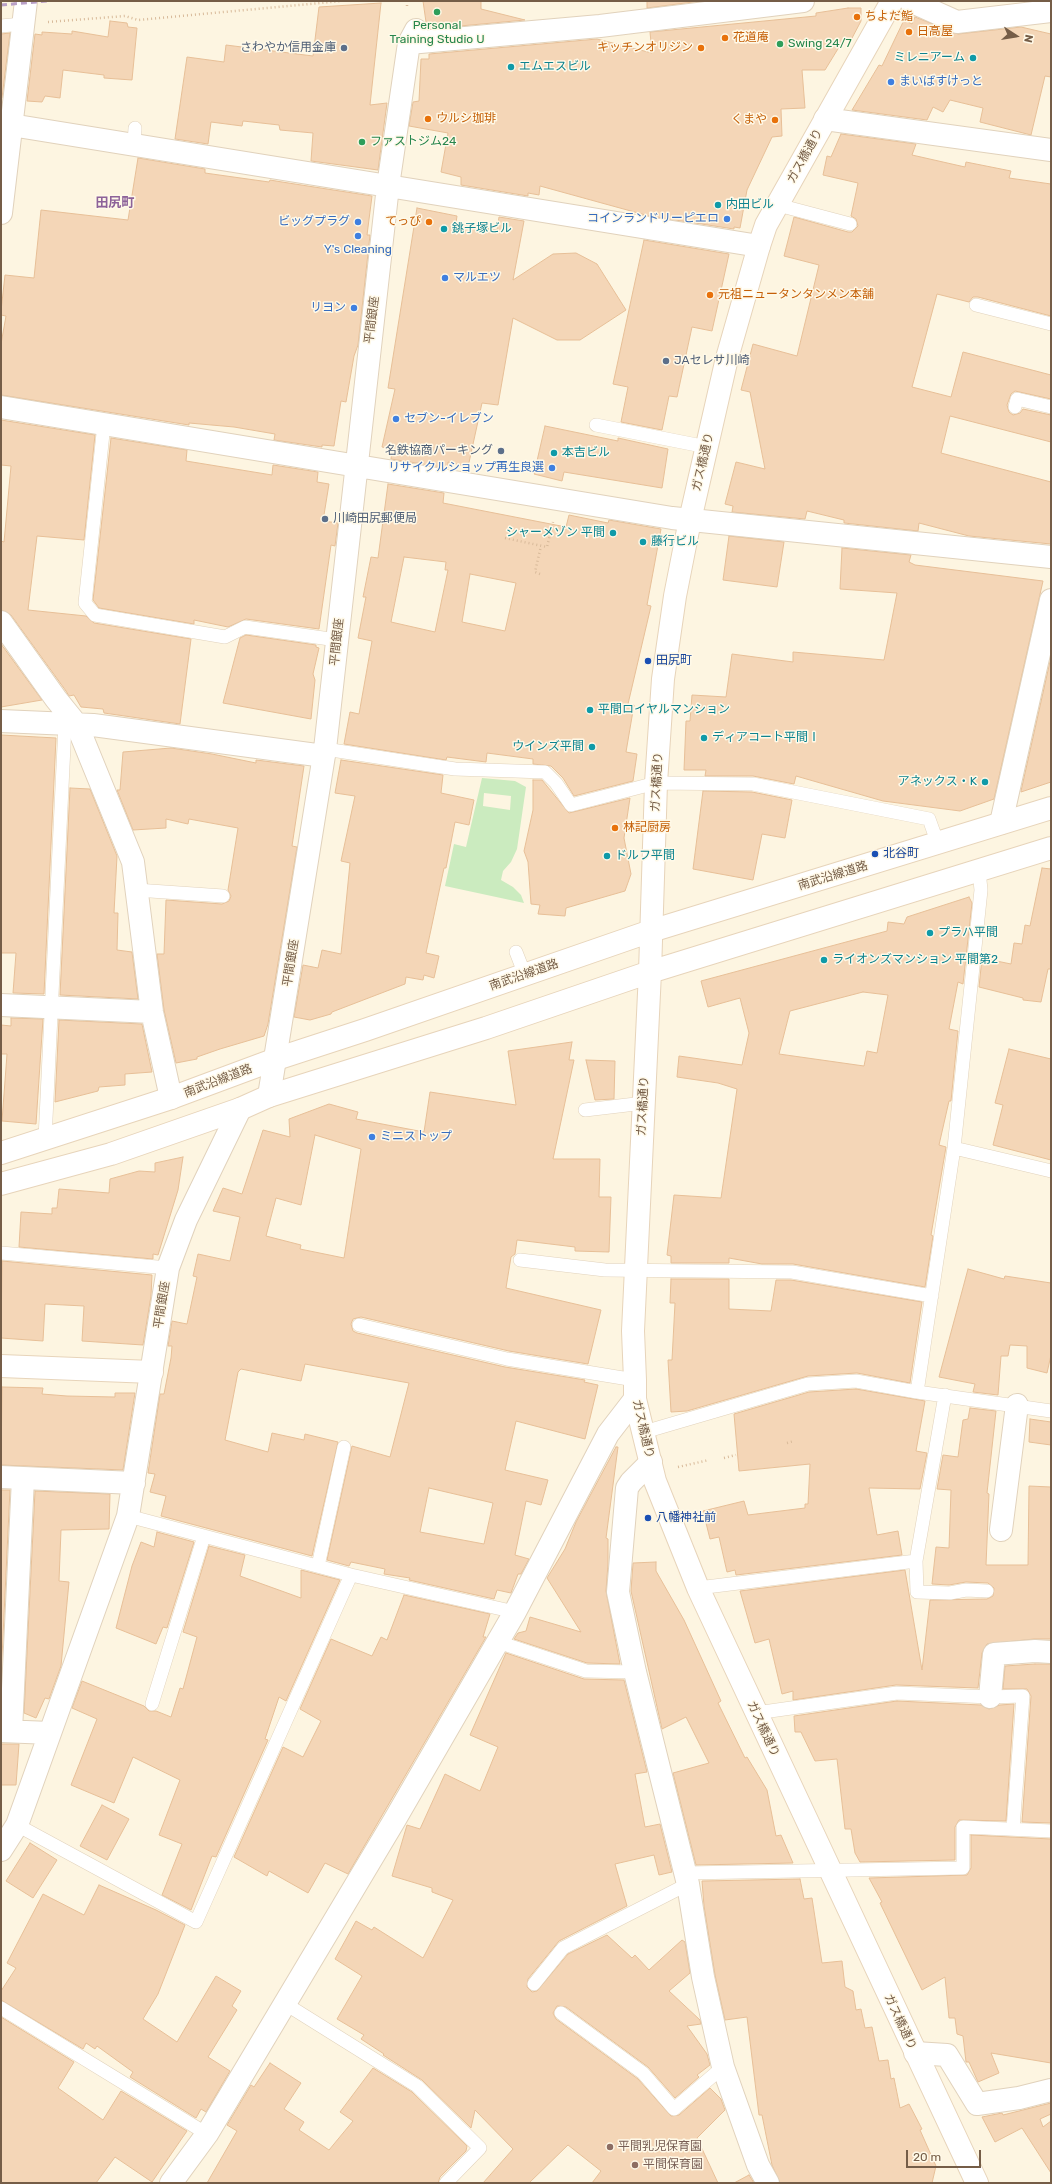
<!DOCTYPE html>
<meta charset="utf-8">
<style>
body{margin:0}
#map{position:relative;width:1052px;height:2184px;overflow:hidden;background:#fdf5e1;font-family:Rubik,sans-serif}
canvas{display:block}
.frame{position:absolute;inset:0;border:2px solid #755d47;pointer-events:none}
.north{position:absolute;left:996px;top:16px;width:40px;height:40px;-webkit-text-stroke:3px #fff9e8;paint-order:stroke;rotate:102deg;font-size:11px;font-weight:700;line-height:16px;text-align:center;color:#755d47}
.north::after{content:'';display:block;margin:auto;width:14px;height:18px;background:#755d47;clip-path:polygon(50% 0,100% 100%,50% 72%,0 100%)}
.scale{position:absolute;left:906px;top:2150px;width:75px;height:18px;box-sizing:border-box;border:2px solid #755d47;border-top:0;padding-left:5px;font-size:12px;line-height:14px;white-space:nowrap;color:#755d47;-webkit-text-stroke:3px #fff9e8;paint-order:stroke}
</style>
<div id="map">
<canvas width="1052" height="2184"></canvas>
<div class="frame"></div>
<div class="north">N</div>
<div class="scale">20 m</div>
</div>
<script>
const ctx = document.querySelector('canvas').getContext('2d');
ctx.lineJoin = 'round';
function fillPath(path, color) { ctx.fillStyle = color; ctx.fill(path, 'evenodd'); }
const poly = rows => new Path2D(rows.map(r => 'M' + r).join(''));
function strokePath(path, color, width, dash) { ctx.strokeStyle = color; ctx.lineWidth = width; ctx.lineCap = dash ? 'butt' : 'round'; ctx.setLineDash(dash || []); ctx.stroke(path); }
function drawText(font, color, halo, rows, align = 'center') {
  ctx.font = font + ' Rubik,"Noto Sans JP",sans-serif'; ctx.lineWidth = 3; ctx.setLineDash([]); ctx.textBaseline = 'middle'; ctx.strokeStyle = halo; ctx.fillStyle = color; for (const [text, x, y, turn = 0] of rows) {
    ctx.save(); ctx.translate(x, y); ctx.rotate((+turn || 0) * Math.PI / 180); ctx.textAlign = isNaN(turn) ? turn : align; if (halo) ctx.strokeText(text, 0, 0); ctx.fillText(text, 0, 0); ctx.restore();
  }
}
const green = poly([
 [482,778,515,781,526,787,517,849,511,862,503,871,501,880,513,887,521,895,524,903,445,886,454,844,466,847],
 [484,793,511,796,510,810,483,806]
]);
const building = poly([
 [423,1,481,1,481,9,525,20,428,29,426,22,423,1],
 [647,1,701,1,647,8,647,1],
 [381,3,370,105,387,103,378,170,311,161,313,133,280,130,279,125,243,121,242,126,211,122,208,144,175,139,187,57,224,62,226,45,313,56,319,7,381,3],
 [848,8,861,8,861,21,851,40,844,39,825,70,802,70,805,108,781,109,782,136,772,137,747,190,740,228,734,227,734,229,649,216,540,186,539,195,528,193,528,196,461,185,461,177,441,172,448,133,409,126,413,102,419,101,421,59,429,59,429,54,597,39,652,53,650,32,816,16,816,13,848,8],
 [915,17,958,34,1021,27,1051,34,1051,77,1045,76,1031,135,980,122,983,108,950,100,943,112,933,107,927,120,852,110,879,65,882,66,904,20,912,24,915,17],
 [110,21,127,23,128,27,137,28,132,80,104,78,104,75,63,70,60,98,45,96,42,102,27,101,35,34,42,35,42,32,72,34,72,31,108,37,110,21],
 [10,33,2,98,1,98,1,34,10,33],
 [841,134,916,144,912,155,965,167,966,162,1011,171,1009,178,1051,184,1051,316,978,297,973,297,969,302,937,294,912,387,951,397,963,352,1051,375,1051,399,1015,391,1011,394,1007,405,1009,412,1013,415,1020,413,1023,409,1051,415,1051,442,950,416,941,453,1051,482,1051,544,969,536,919,523,918,531,844,523,844,520,807,511,805,519,732,512,733,506,725,504,736,462,765,469,750,392,741,390,753,344,797,356,819,265,784,256,794,217,848,232,852,232,858,226,856,219,851,216,858,183,823,175,827,156,831,157,841,134],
 [138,158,205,169,205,173,269,182,270,180,282,182,372,196,367,235,370,235,358,345,354,356,346,402,341,401,334,446,322,445,322,447,274,440,275,434,234,427,189,423,189,425,1,395,1,344,6,316,1,315,1,311,5,275,34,278,41,210,128,220,138,158],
 [417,208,457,216,456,223,497,230,499,217,524,221,513,280,553,254,576,253,597,264,626,310,580,340,557,340,513,318,498,405,482,403,468,467,448,462,448,468,391,459,392,449,382,447,395,389,388,388,417,208],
 [644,240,729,254,712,331,692,327,677,397,669,396,662,430,621,422,628,387,613,384,644,240],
 [1,420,95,435,84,540,37,536,28,610,86,616,94,623,191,639,180,724,104,713,103,709,81,707,74,695,69,696,66,691,11,615,1,610,1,541,4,542,11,466,1,465,1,420],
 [545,426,618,441,618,438,668,449,662,488,564,472,562,481,534,474,545,426],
 [111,438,187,450,186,461,272,475,273,465,318,472,317,482,329,484,323,521,338,523,335,546,331,545,319,629,246,619,228,627,194,620,194,624,99,608,93,600,111,438],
 [388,484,444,493,443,503,566,527,569,515,608,523,609,520,661,529,647,605,651,606,628,704,634,705,626,752,637,754,633,781,574,796,563,778,551,766,533,764,533,759,487,753,486,762,447,757,446,760,344,744,350,712,359,714,372,641,358,638,366,597,363,597,371,557,378,558,388,484],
 [404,557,446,562,445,570,448,570,435,632,391,622,404,557],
 [470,574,516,583,505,631,462,622,470,574],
 [729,536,784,542,777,587,723,580,729,536],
 [842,548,911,555,909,562,915,565,1043,581,994,799,960,811,883,801,796,776,794,784,753,776,705,776,706,770,684,770,686,721,690,721,692,695,726,697,732,654,793,662,793,652,884,660,897,593,840,589,842,548],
 [246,635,316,645,316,647,319,648,313,674,315,680,311,719,223,703,240,638,246,635],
 [1,644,42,700,1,707,1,644],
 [1051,657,1051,782,1021,792,1021,791,1051,657],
 [1,735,56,738,44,994,13,993,16,953,1,953,1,735],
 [171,748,212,754,256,763,256,760,304,766,292,846,297,847,268,1024,264,1036,220,1049,197,1057,197,1059,176,1063,164,1010,157,954,164,954,166,900,222,904,229,901,231,896,228,890,238,828,189,819,188,824,166,819,166,828,133,830,117,790,120,790,123,752,171,748],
 [341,760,443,775,441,793,474,800,469,825,455,822,446,868,444,868,426,953,439,956,434,978,424,975,423,980,406,977,405,984,332,1012,331,1014,310,1020,294,1017,303,965,318,968,322,950,341,954,350,863,341,861,355,796,335,793,341,760],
 [533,780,542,780,569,813,630,798,624,838,631,874,625,891,566,908,565,916,538,914,540,905,531,904,528,862,524,851,533,810,533,780],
 [70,788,90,789,117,856,114,913,118,913,117,950,132,952,138,999,60,995,70,788],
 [703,791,752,792,792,800,785,838,762,834,753,880,693,869,703,791],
 [1042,868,1051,869,1051,969,1048,969,1041,1002,1023,1000,1023,998,979,987,982,958,1011,964,1014,943,1022,944,1025,925,1030,926,1042,868],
 [969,897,972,903,963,984,958,982,949,1029,958,1031,951,1101,949,1101,939,1145,946,1147,931,1235,933,1236,925,1287,793,1264,762,1264,729,1258,729,1263,671,1263,671,1256,667,1255,674,1195,721,1198,737,1089,718,1083,677,1077,679,1056,742,1065,749,1033,740,998,708,1007,701,981,887,931,888,922,904,924,907,917,969,897],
 [863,992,888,995,877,1053,867,1051,864,1066,779,1054,790,1011,863,992],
 [11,1018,43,1019,36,1124,2,1121,7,1054,1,1054,1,1025,11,1026,11,1018],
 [59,1020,142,1024,152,1072,125,1074,125,1085,99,1087,98,1091,55,1102,59,1020],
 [572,1042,569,1060,574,1060,553,1159,600,1159,599,1197,611,1197,609,1252,575,1251,575,1247,517,1240,515,1254,511,1257,506,1288,601,1310,588,1364,509,1351,361,1317,353,1319,351,1324,353,1331,357,1333,505,1367,585,1380,584,1382,598,1385,585,1439,516,1421,505,1470,548,1480,541,1505,526,1501,515,1555,529,1559,521,1574,518,1574,511,1593,497,1590,494,1599,409,1580,410,1578,384,1574,385,1569,351,1562,349,1566,327,1560,352,1446,390,1457,409,1383,305,1364,301,1381,241,1369,238,1372,225,1440,268,1452,272,1433,304,1440,305,1434,338,1442,312,1556,161,1516,166,1496,150,1492,155,1474,148,1473,160,1394,164,1394,171,1358,172,1346,168,1346,172,1321,187,1324,197,1277,193,1276,198,1254,230,1261,240,1217,213,1211,223,1188,242,1194,263,1130,290,1137,289,1119,329,1104,358,1112,356,1119,424,1132,430,1092,516,1105,508,1051,572,1042],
 [315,1135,361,1149,344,1258,300,1249,301,1245,266,1236,276,1198,301,1205,315,1135],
 [429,1488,493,1503,484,1544,420,1532,429,1488],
 [1009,1049,1051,1059,1051,1160,993,1145,1003,1105,995,1103,1009,1049],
 [586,1060,615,1061,614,1099,595,1100,586,1060],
 [183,1157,178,1190,158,1255,153,1254,153,1259,19,1247,21,1212,52,1214,52,1208,57,1208,59,1189,109,1193,110,1179,139,1171,155,1172,155,1163,183,1157],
 [2,1261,152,1275,151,1296,143,1345,82,1341,84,1306,45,1304,43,1341,1,1338,2,1261],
 [968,1269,1004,1279,1005,1276,1051,1283,1051,1355,1047,1373,1027,1368,1027,1346,1010,1345,1008,1356,1001,1356,998,1395,973,1392,975,1384,939,1377,968,1269],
 [671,1279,729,1279,729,1309,771,1311,776,1280,791,1280,922,1302,910,1383,857,1373,808,1376,687,1411,671,1412,668,1360,672,1360,675,1303,670,1303,671,1279],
 [2,1387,43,1388,42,1394,67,1396,115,1397,115,1393,135,1393,123,1470,1,1465,2,1387],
 [856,1389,925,1401,916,1451,927,1453,920,1489,869,1488,877,1535,898,1531,902,1555,736,1575,735,1570,727,1572,719,1537,710,1539,703,1511,744,1501,748,1515,805,1508,805,1504,808,1504,810,1464,739,1471,734,1414,809,1392,856,1389],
 [970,1408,996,1411,987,1493,989,1494,986,1565,1028,1565,1029,1486,1051,1487,1051,1639,1034,1639,987,1644,982,1653,978,1688,896,1685,793,1700,793,1691,782,1694,769,1639,755,1643,740,1591,905,1570,922,1670,930,1600,987,1599,993,1596,994,1588,988,1583,966,1582,949,1585,932,1584,936,1547,949,1548,951,1490,937,1489,943,1455,958,1457,963,1420,968,1419,970,1408],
 [1030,1419,1051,1422,1051,1445,1029,1442,1030,1419],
 [616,1447,618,1447,606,1538,608,1539,608,1564,606,1591,620,1664,587,1663,514,1639,518,1633,526,1631,530,1617,581,1632,547,1578,565,1549,576,1522,616,1447],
 [1,1490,10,1490,1,1678,1,1490],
 [35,1491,110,1494,109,1529,61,1530,59,1581,69,1582,61,1666,49,1699,45,1698,36,1718,24,1713,35,1491],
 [157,1532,194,1542,167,1628,163,1627,156,1644,116,1628,132,1566,141,1542,154,1547,157,1532],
 [209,1546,245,1555,240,1576,301,1598,301,1570,340,1580,286,1701,279,1697,265,1739,268,1740,216,1857,212,1856,191,1910,162,1895,182,1844,159,1835,180,1780,133,1757,114,1803,71,1785,97,1719,72,1708,82,1681,144,1706,149,1711,156,1711,171,1717,180,1688,183,1689,197,1637,183,1632,209,1546],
 [656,1562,656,1571,684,1620,721,1701,718,1703,745,1758,747,1757,767,1790,776,1836,781,1835,793,1863,696,1865,673,1773,709,1763,686,1717,662,1729,631,1591,633,1563,656,1562],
 [404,1595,490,1614,483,1637,486,1637,348,1874,325,1863,308,1893,269,1871,267,1876,234,1857,283,1747,303,1757,321,1721,300,1709,331,1639,372,1656,381,1637,387,1640,404,1595],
 [506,1653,584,1679,624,1680,647,1772,635,1774,645,1827,660,1824,672,1872,659,1875,654,1855,615,1864,627,1906,559,1941,528,1979,527,1987,532,1992,537,1991,568,1954,607,1935,632,1958,635,1955,649,1970,682,1940,685,1942,690,1973,669,1991,700,2020,701,2024,687,2026,707,2054,710,2065,697,2075,699,2077,675,2098,648,2067,566,2007,557,2006,553,2013,556,2019,638,2079,671,2116,679,2115,710,2088,721,2099,725,2110,697,2138,718,2183,592,2183,601,2171,568,2145,529,2183,483,2183,513,2149,475,2110,471,2128,422,2080,383,2055,384,2054,361,2039,364,2035,337,2019,362,1976,335,1959,356,1921,372,1930,374,1927,423,1958,453,1900,432,1892,432,1888,392,1876,407,1825,420,1829,445,1774,480,1791,498,1747,470,1735,506,1653],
 [1035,1664,1051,1664,1051,1823,1022,1822,1031,1696,1027,1689,1003,1689,1005,1666,1035,1664],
 [897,1701,981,1705,989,1709,1000,1705,1014,1704,1006,1821,959,1820,955,1827,955,1860,860,1862,855,1853,851,1829,845,1829,837,1759,815,1761,801,1732,795,1732,794,1716,897,1701],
 [1,1744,19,1744,16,1785,1,1785,1,1744],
 [102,1805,129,1819,107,1860,80,1846,102,1805],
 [971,1835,1051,1839,1051,2063,991,2053,999,2073,978,2082,969,2062,966,2062,963,2036,957,2034,955,2018,949,2018,945,1977,922,1990,880,1903,882,1902,869,1878,967,1875,971,1868,971,1835],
 [30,1843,57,1860,33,1898,6,1881,30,1843],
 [800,1879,804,1899,812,1898,822,1963,842,1961,845,1987,853,1991,856,2010,861,2009,865,2028,872,2027,879,2061,888,2060,891,2079,894,2078,900,2108,909,2104,922,2129,920,2130,936,2166,932,2183,780,2183,772,2165,762,2115,759,2115,747,2017,725,2020,715,1975,704,1906,702,1881,800,1879],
 [99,1885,156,1910,185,1925,158,1994,143,2019,177,2042,216,1976,241,1991,232,2006,237,2010,208,2057,230,2071,206,2112,201,2109,196,2118,130,2077,133,2072,97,2046,95,2049,86,2043,83,2049,1,2000,1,1991,16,1968,7,1963,43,1894,84,1915,99,1885],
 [1,2017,74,2062,58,2088,103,2120,121,2091,187,2131,152,2182,115,2157,96,2183,1,2183,1,2017],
 [270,2063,301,2083,284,2109,304,2122,299,2130,329,2150,353,2121,340,2112,373,2068,412,2092,467,2146,466,2151,440,2177,438,2183,207,2183,237,2131,227,2125,251,2085,254,2087,270,2063],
 [1051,2103,1051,2114,1040,2119,1043,2127,1051,2121,1051,2173,1022,2128,995,2142,982,2117,1002,2113,1003,2115,1051,2103],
 [749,2175,754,2183,734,2183,749,2175]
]);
const path = poly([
 [407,1,407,9],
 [48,22,125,16,138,20,342,1],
 [505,538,547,547,553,522],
 [540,574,535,572,541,546],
 [787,1443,794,1441],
 [724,1458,736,1455],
 [678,1467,709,1460]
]);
const lane = poly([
 [1,26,22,24],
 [134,145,135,128],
 [778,205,850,224],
 [976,305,1051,324],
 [1015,407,1017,399,1051,407],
 [104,424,85,603,95,615,225,637,245,627,337,640],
 [596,425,707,447],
 [325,749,455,769,545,772,556,783,571,805,656,783,753,784,929,819,938,844],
 [136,890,223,896],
 [516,952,525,975],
 [585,1110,644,1103],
 [45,1139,65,725],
 [954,1148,1051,1171],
 [1,1253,168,1268],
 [520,1260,605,1270,792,1272,932,1296],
 [359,1325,507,1359,635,1380],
 [917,1392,954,1148,981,890,979,871],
 [644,1432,808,1384,856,1381,917,1392,1051,1411],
 [128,1516,351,1575,515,1612],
 [916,1561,917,1592,950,1593,966,1590,987,1591],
 [318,1566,344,1447],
 [698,1588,916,1561,945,1395],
 [498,1642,586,1671,635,1672],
 [152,1704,204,1536],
 [756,1713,897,1693,990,1697,1023,1696,1013,1829],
 [17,1825,196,1922,351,1575],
 [686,1873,963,1868,963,1827,1051,1831],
 [534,1984,563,1948,688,1884],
 [284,2003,417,2086,480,2148,446,2183],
 [1,2008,207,2134],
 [561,2013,643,2073,674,2109,723,2067]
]);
const street = poly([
 [910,1,957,22,1051,11],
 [409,43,600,26,803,1],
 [825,119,1051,150],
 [11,125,759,246],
 [1,213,26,1],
 [1,407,672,518,1051,557],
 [1,622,56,699,77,725,133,862,152,1012,171,1098],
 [1,721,93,725,324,756],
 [1001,823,1051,600],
 [1,1005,152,1012],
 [269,1096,325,749,388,186,409,43,416,30],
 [651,1462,631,1482,627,1488,618,1592,635,1672,688,1884,703,1977,723,2067,758,2165,768,2183],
 [1,1477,134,1483],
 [1001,1530,1017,1405],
 [990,1697,994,1654,1035,1651,1051,1652],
 [1,1731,50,1733],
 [11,1731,23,1478],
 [1,1850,17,1825,128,1516,168,1268,186,1220,240,1109],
 [915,2053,947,2055,977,2104,1019,2098,1051,2090],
 [171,2183,207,2134,394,1821,515,1612,608,1434,635,1399]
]);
const secondary = poly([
 [892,1,766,225,759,246,727,358,690,520,675,596,663,679,656,783,650,972,633,1331,635,1380,635,1399,655,1481,698,1588,977,2183],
 [1,1153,171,1098,276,1059,365,1030,651,931,1051,808],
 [1,1184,111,1154,240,1109,269,1096,486,1028,650,972,1051,848],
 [1,1366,152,1372]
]);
const rail = poly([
 [1,5,47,1]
]);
const markers = [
 [437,12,4,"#2e9e5b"],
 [857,17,4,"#e8710a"],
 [909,32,4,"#e8710a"],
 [725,38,4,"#e8710a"],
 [780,44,4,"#2e9e5b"],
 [344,48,4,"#5c6f8a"],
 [701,48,4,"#e8710a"],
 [973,58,4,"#0f9aa8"],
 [511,67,4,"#0f9aa8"],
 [891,82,4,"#3f7fe0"],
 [428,119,4,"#e8710a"],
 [775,120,4,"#e8710a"],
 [362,142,4,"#2e9e5b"],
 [718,205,4,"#0f9aa8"],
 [727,219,4,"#3f7fe0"],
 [358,222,4,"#3f7fe0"],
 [429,222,4,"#e8710a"],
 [444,229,4,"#0f9aa8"],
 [358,236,4,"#3f7fe0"],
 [445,278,4,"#3f7fe0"],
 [710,295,4,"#e8710a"],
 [354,308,4,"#3f7fe0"],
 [666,361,4,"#5c6f8a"],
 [396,419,4,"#3f7fe0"],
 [501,451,4,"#5c6f8a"],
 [554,453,4,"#0f9aa8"],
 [552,468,4,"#3f7fe0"],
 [325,519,4,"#5c6f8a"],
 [613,533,4,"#0f9aa8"],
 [643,542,4,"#0f9aa8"],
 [648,661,4,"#1a4fb4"],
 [590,710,4,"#0f9aa8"],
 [704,738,4,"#0f9aa8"],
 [592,747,4,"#0f9aa8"],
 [985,782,4,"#0f9aa8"],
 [615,828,4,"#e8710a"],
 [875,854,4,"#1a4fb4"],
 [607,856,4,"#0f9aa8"],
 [930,933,4,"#0f9aa8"],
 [824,960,4,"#0f9aa8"],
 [372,1137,4,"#3f7fe0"],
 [648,1518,4,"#1a4fb4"],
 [610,2147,4,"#8d6e63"],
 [635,2165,4,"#8d6e63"]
];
const foodNames = [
 ["ちよだ鮨",865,17],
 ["日高屋",917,32],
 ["花道庵",733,38],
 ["キッチンオリジン",693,48,"right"],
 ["ウルシ珈琲",436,119],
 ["くまや",767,120,"right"],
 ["てっぴ",421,222,"right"],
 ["元祖ニュータンタンメン本舗",718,295],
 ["林記厨房",623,828]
];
const leisureNames = [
 ["Personal",437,26,"center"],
 ["Training Studio U",437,40,"center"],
 ["Swing 24/7",788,44],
 ["ファストジム24",370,142]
];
const serviceNames = [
 ["さわやか信用金庫",336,48],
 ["JAセレサ川崎",674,361,"left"],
 ["名鉄協商パーキング",493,451],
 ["川崎田尻郵便局",333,519,"left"]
];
const cultureNames = [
 ["ミレニアーム",965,58,"right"],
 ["エムエスビル",519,67],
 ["内田ビル",726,205],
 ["銚子塚ビル",452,229],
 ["本吉ビル",562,453],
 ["シャーメゾン 平間",605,533,"right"],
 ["藤行ビル",651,542],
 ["平間ロイヤルマンション",598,710],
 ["ディアコート平間Ⅰ",712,738],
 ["ウインズ平間",584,747,"right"],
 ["アネックス・K",977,782,"right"],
 ["ドルフ平間",615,856],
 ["プラハ平間",938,933],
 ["ライオンズマンション 平間第2",832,960]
];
const shopNames = [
 ["まいばすけっと",899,82],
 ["コインランドリーピエロ",719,219,"right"],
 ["ビッグプラグ",350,222,"right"],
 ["Y's Cleaning",358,250,"center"],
 ["マルエツ",453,278],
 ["リヨン",346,308,"right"],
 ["セブン-イレブン",404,419],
 ["リサイクルショップ再生良選",544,468,"right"],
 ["ミニストップ",380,1137]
];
const streetNames = [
 ["ガス橋通り",805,156,-61],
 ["平間銀座",372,320,-83],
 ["ガス橋通り",703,462,-77],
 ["平間銀座",337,642,-84],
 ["ガス橋通り",657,782,-87],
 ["南武沿線道路",833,876,-17],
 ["平間銀座",291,963,-81],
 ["南武沿線道路",524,975,-19],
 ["南武沿線道路",218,1081,-21],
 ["ガス橋通り",643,1106,-87],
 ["平間銀座",162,1305,-81],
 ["ガス橋通り",643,1429,77],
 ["ガス橋通り",763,1729,65],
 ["ガス橋通り",900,2022,65]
];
const transitNames = [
 ["田尻町",656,661],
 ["北谷町",883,854],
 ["八幡神社前",656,1518]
];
const educationNames = [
 ["平間乳児保育園",618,2147],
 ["平間保育園",643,2165]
];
const neighbourhoodNames = [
 ["田尻町",115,203]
];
fillPath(green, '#cbebbf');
fillPath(building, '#f4d6b7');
strokePath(building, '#e7bf97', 1);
strokePath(lane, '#e1d2bc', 14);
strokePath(street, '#e1d2bc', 24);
strokePath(secondary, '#e7d4ba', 24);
strokePath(path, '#d8ba9a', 2.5, [1, 3]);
strokePath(lane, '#fff', 13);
strokePath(street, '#fff', 22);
strokePath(secondary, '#fff', 22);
strokePath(rail, '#b99fc6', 3, [6, 4]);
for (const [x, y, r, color] of markers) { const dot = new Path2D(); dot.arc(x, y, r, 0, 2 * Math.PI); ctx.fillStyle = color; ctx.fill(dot); strokePath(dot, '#fff9e8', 1.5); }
drawText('12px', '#c56008', '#fff9e8', foodNames, 'left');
drawText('12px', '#27864d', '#fff9e8', leisureNames, 'left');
drawText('12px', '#4e5e75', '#fff9e8', serviceNames, 'right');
drawText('12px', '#0d838f', '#fff9e8', cultureNames, 'left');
drawText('12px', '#366cbe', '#fff9e8', shopNames, 'left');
drawText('12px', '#755d47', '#fff9e8', streetNames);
drawText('12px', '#164399', '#fff9e8', transitNames, 'left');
drawText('12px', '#785e54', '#fff9e8', educationNames, 'left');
drawText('bold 13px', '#8d6299', '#fff9e8', neighbourhoodNames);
</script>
